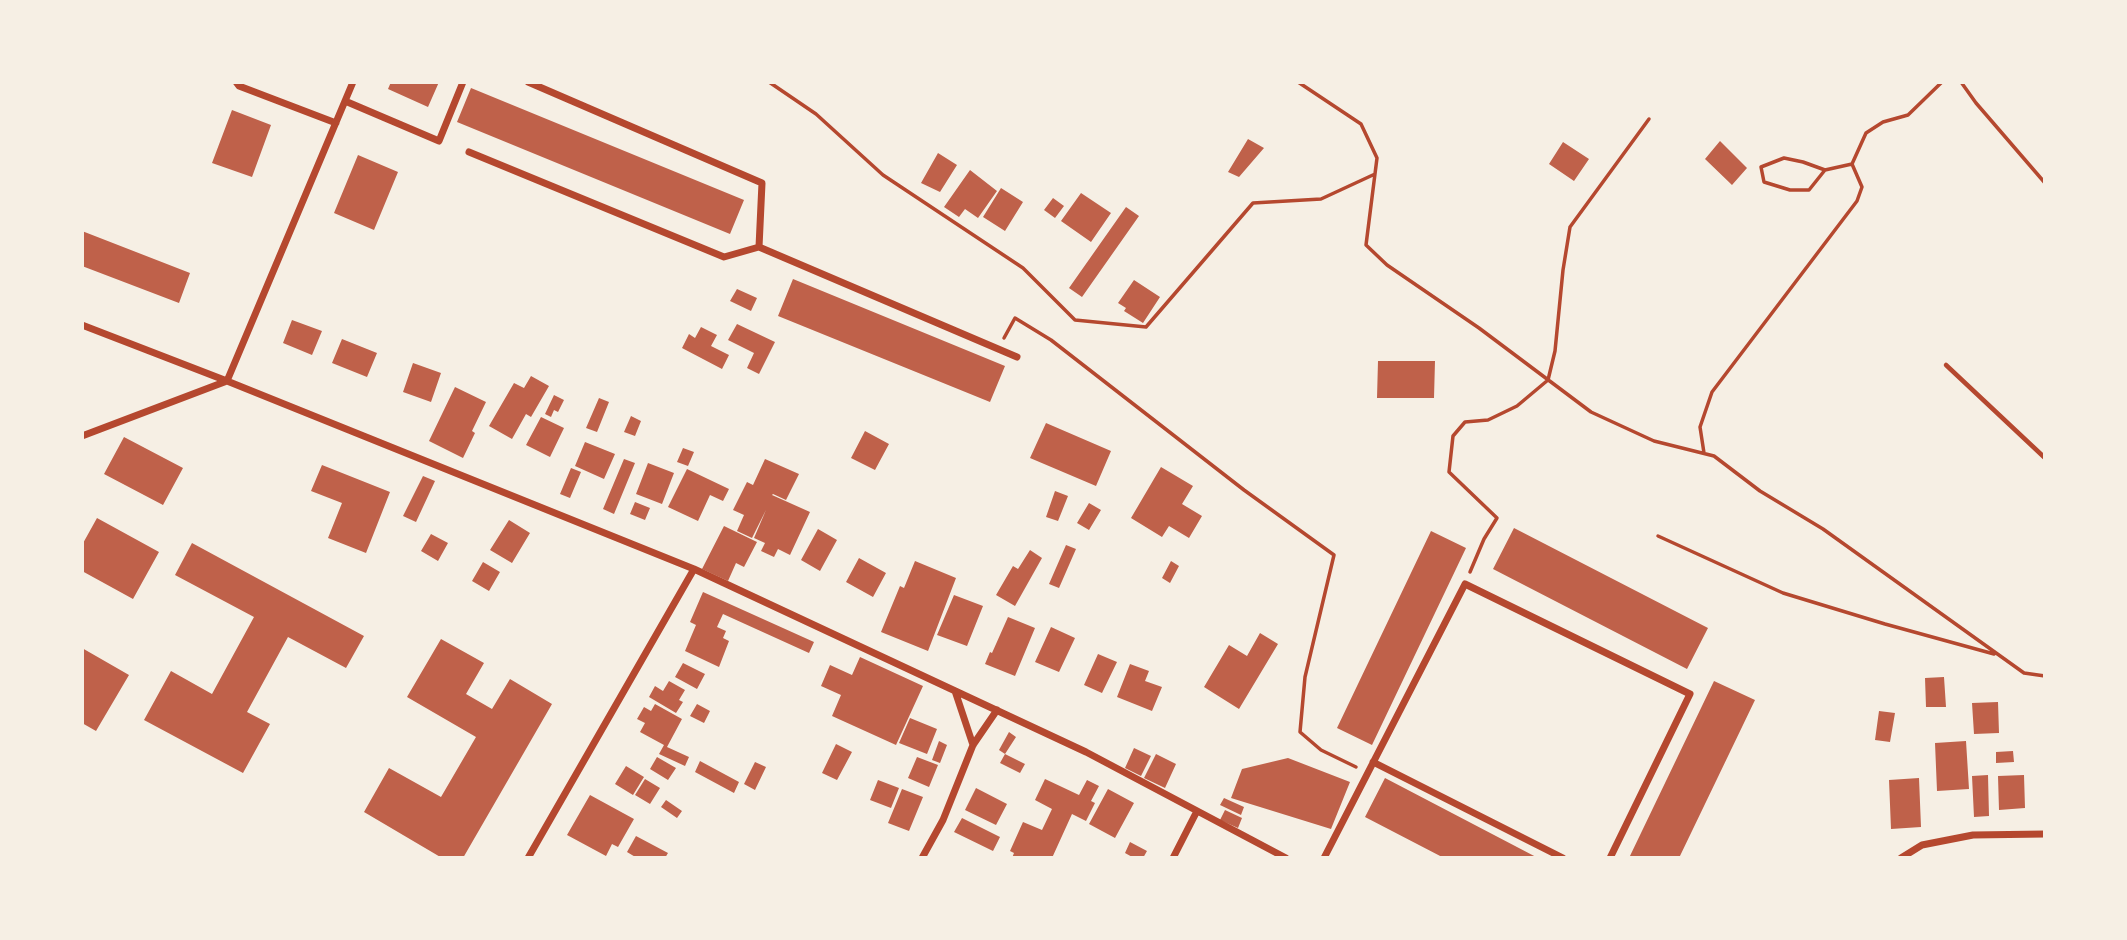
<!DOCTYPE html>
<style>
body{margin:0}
#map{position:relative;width:2127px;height:940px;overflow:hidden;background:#f6efe4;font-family:Spectral,serif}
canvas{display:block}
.frame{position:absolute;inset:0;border:84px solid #f6efe4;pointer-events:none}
</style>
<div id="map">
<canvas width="2127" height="940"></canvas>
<div class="frame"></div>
</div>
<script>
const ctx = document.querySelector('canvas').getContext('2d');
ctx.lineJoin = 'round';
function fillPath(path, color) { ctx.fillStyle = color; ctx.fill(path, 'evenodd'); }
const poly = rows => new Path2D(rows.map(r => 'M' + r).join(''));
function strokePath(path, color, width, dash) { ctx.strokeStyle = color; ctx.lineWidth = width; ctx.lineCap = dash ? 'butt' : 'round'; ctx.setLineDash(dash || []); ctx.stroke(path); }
const building = poly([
 [391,82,439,82,428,107,388,89],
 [471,88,744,200,730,234,457,122],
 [232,110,271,125,252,177,212,163],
 [1248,139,1264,148,1239,177,1228,172],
 [1720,141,1747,168,1732,185,1705,159],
 [1563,142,1589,159,1574,181,1549,164],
 [938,153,957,165,940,192,921,183],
 [358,155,398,172,374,230,334,213],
 [970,170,997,191,978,218,965,209,959,217,944,207],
 [1001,188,1023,202,1005,231,983,217],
 [1081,193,1111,213,1091,242,1061,221],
 [1053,198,1064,206,1055,218,1044,210],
 [1126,207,1139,216,1082,297,1069,288],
 [82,231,190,273,179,303,82,266],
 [793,279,1005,366,990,402,778,316],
 [1134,280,1160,297,1143,323,1124,311,1126,308,1118,303],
 [737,289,757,298,751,311,730,301],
 [292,320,322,331,312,355,283,343],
 [737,324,775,342,759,374,747,368,754,353,728,340],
 [701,327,717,335,711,346,729,355,722,369,682,348,689,334,695,338],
 [342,339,377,353,367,377,332,363],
 [1378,361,1435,361,1434,398,1377,398],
 [413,363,441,373,431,402,403,392],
 [531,376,549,386,531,417,526,414,512,439,489,426,514,383,524,388],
 [455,387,486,402,472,431,475,433,463,458,429,441],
 [554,395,564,400,558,412,554,410,551,417,545,414],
 [599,398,609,402,597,432,586,428],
 [631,416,641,421,635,436,624,432],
 [541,417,564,428,550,457,526,445],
 [1046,423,1111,451,1096,486,1030,458],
 [865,431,889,444,875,470,851,458],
 [124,437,183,468,163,505,104,474],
 [585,442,615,454,604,479,575,466],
 [683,448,694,452,688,466,677,462],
 [624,459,635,463,614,514,603,509],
 [765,459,799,474,786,500,773,494,772,495,810,512,790,555,778,549,774,557,761,551,765,543,754,538,766,510,752,538,737,531,744,515,733,510,747,482,753,485],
 [648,463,674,473,662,504,636,494],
 [322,465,390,492,366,553,328,538,342,503,311,491],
 [1161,467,1193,486,1182,504,1202,516,1189,538,1169,526,1162,537,1131,518],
 [571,468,581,472,570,498,560,494],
 [687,469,729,489,723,501,710,495,698,521,668,507],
 [423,476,435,481,416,522,403,516],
 [1055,491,1068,496,1058,521,1046,517],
 [635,502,650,508,645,520,630,514],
 [1089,503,1101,510,1089,530,1077,523],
 [97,518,159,552,133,599,82,571,82,545],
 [509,520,530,533,512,563,490,550],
 [724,526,757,542,744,567,736,563,728,581,702,569],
 [1514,528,1708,628,1687,669,1493,569],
 [818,529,837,540,820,571,801,560],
 [1431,531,1466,548,1372,745,1337,728],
 [431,534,448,543,438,561,421,551],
 [192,543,364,636,346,668,288,637,247,712,270,724,243,773,144,720,171,671,212,694,254,617,175,575],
 [1066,545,1076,549,1059,588,1049,584],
 [1030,550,1042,558,1015,606,996,595,1013,566,1018,569],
 [859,558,886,573,873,597,846,582],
 [915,561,956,578,928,651,881,632,900,586,904,588],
 [1171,561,1179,566,1170,583,1162,578],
 [483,562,500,572,489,591,472,581],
 [703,592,814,642,809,653,723,614,717,627,726,631,723,638,729,641,719,667,685,651,696,625,690,622],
 [954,595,983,606,967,646,937,635],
 [1008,617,1035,628,1015,676,985,664,990,652,992,653],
 [1051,627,1075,638,1059,672,1035,662],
 [1260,633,1278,644,1239,709,1204,687,1229,645,1247,656],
 [441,639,484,663,466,694,492,709,510,679,552,704,463,858,442,858,364,812,389,768,441,797,476,737,407,697],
 [82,648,129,675,96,731,82,723],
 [1098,654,1117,662,1102,693,1084,685],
 [860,657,923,686,896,745,832,716,841,695,821,686,830,665,852,675],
 [683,663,705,674,697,689,675,677],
 [1130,664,1149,671,1145,681,1162,687,1152,711,1117,697],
 [1944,677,1946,707,1926,707,1925,678],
 [669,681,685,690,679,700,683,702,676,713,649,697,655,686,663,691],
 [1714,681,1755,700,1679,858,1629,858],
 [1998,702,1999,733,1974,734,1972,703],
 [655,704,682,719,667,747,689,757,685,766,659,754,664,745,640,732,645,723,637,719,644,707,651,711],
 [697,704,710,711,704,723,690,716],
 [1879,711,1895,713,1890,742,1875,740],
 [910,718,937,729,927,754,899,743],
 [1009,732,1016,737,1005,754,999,750],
 [939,741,947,745,940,763,932,760],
 [1966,741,1969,789,1937,791,1935,743],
 [836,744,852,752,837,780,822,773],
 [1134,748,1151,756,1141,776,1125,768],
 [2013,751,2014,762,1996,763,1996,752],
 [1005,754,1025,764,1020,773,1000,763],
 [1156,754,1176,764,1165,788,1144,778],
 [657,757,676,768,668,780,650,769],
 [917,757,938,765,929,787,908,778],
 [1288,758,1350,782,1331,829,1231,798,1242,769],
 [700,761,739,782,734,793,695,772],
 [755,762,766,767,755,790,744,784],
 [626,766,644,777,633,795,615,784],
 [1988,775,1989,816,1974,817,1972,776],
 [2024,775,2025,808,1999,810,1998,776],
 [1385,778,1538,858,1444,858,1365,817],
 [1919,778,1921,827,1891,829,1889,780],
 [645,779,660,788,650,804,635,795],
 [1045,779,1079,795,1087,780,1099,786,1091,801,1095,803,1086,821,1072,814,1052,858,1012,858,1014,853,1010,851,1023,822,1042,830,1052,809,1035,800],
 [878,780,899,788,891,808,870,800],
 [976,788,1007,804,996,825,965,810],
 [902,789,923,797,909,831,888,823],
 [1108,789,1134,803,1115,838,1089,824],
 [590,795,634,819,618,847,612,844,606,856,567,835],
 [1224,798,1244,807,1241,815,1220,805],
 [666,800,682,811,677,818,661,807],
 [1225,810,1242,818,1238,828,1220,820],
 [962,818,1000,837,993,851,954,832],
 [636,836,668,853,665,858,637,858,627,852],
 [1130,842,1147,851,1143,858,1134,858,1125,853]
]);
const path = poly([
 [769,82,816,114,883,175,1023,268,1075,320,1146,327,1253,203,1321,199,1375,174],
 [1298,82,1361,124,1377,158,1366,245,1387,265,1479,328,1591,412,1654,441,1714,456,1760,491,1823,529,2024,673,2045,676],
 [1961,82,1976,103,2045,183],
 [1825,170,1809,190,1790,190,1764,182,1761,167,1784,158,1803,162,1825,170,1852,164],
 [1004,338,1015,318,1051,340,1244,490,1334,555,1305,677,1300,732,1321,750,1356,767],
 [1704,453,1700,427,1712,392,1857,201,1862,187,1852,164,1866,133,1883,122,1908,115,1942,82],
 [1658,536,1783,593,1885,624,1994,654],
 [1470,572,1484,539,1497,518,1449,472,1453,436,1465,422,1488,420,1517,406,1548,380,1555,351,1563,270,1570,227,1649,119]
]);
const service = poly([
 [1946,365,2045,458]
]);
const minor = poly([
 [236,82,239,86,336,123],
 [528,82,762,183,759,247,1017,357],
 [345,101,439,141,463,82],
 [469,152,724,257,759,247],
 [82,325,227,381,694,569,1086,752,1286,858],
 [82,436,227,381,353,82],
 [955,691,973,745],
 [1373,762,1563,858],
 [528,858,694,569],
 [922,858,943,820,973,745,997,710],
 [1173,858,1197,811],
 [1324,858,1465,584,1690,694,1610,858],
 [1901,858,1922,845,1973,835,2045,834]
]);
fillPath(building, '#bf614a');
strokePath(path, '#b5482f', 3.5);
strokePath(service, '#b5482f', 4.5);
strokePath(minor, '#b5482f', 7);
</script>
